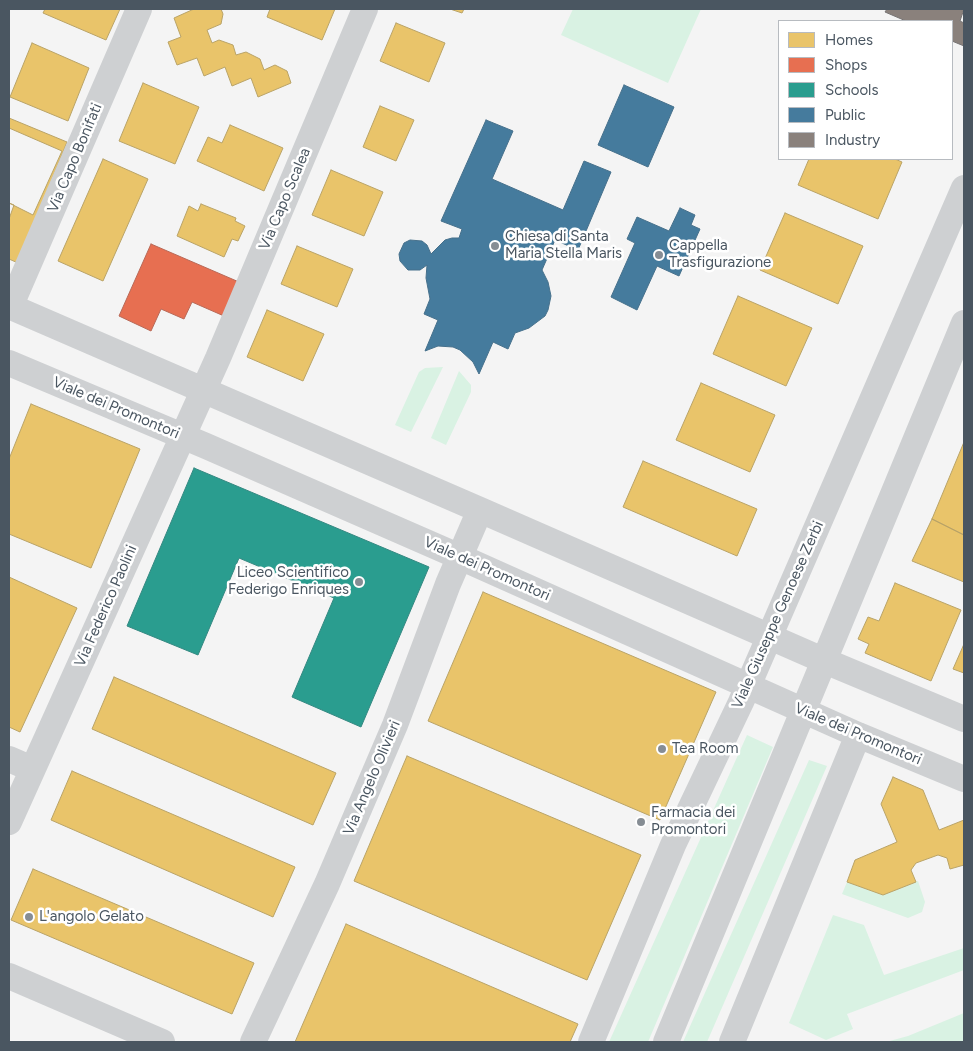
<!DOCTYPE html>
<style>
body{margin:0}
#map{position:relative;width:973px;height:1051px;overflow:hidden;background:#f4f4f4;font-family:Figtree,sans-serif}
canvas{display:block}
.frame{position:absolute;inset:0;border:10px solid #4a5661;pointer-events:none}
.legend{position:absolute;left:778px;top:20px;width:175px;height:140px;box-sizing:border-box;background:#fff;border:1px solid #b7bbc0;margin:0;padding:6px 9px;list-style:none;font-size:15px;color:#4a5661}
.legend li{display:flex;align-items:center;gap:10px;height:25px}
.legend b{width:25px;border:1px solid #b7bbc0}
</style>
<div id="map">
<canvas width="973" height="1051"></canvas>
<div class="frame"></div>
<ul class="legend">
<li><b style="height:14px;background:#e9c46a"></b>Homes</li>
<li><b style="height:14px;background:#e76f51"></b>Shops</li>
<li><b style="height:14px;background:#2a9d8f"></b>Schools</li>
<li><b style="height:14px;background:#457b9d"></b>Public</li>
<li><b style="height:14px;background:#8a817c"></b>Industry</li>
</ul>
</div>
<script>
const ctx = document.querySelector('canvas').getContext('2d');
ctx.lineJoin = 'round';
function fillPath(path, color) { ctx.fillStyle = color; ctx.fill(path, 'evenodd'); }
const poly = rows => new Path2D(rows.map(r => 'M' + r).join(''));
function strokePath(path, color, width, dash) { ctx.strokeStyle = color; ctx.lineWidth = width; ctx.lineCap = dash ? 'butt' : 'round'; ctx.setLineDash(dash || []); ctx.stroke(path); }
function drawText(font, color, halo, rows, align = 'center') {
  ctx.font = font + ' Figtree,sans-serif'; ctx.lineWidth = 5; ctx.setLineDash([]); ctx.textBaseline = 'middle'; ctx.strokeStyle = halo; ctx.fillStyle = color; for (const [text, x, y, turn = 0] of rows) {
    ctx.save(); ctx.translate(x, y); ctx.rotate((+turn || 0) * Math.PI / 180); ctx.textAlign = isNaN(turn) ? turn : align; if (halo) ctx.strokeText(text, 0, 0); ctx.fillText(text, 0, 0); ctx.restore();
  }
}
const green = poly([
 [573,9,701,9,668,83,561,35],
 [443,367,411,432,395,425,419,372,425,368],
 [459,371,471,385,471,392,446,445,431,438],
 [747,735,773,747,648,1042,609,1042],
 [809,760,827,766,707,1042,683,1042],
 [918,881,925,902,922,912,908,918,842,894,847,882,883,895],
 [833,915,864,925,884,975,964,948,964,970,847,1014,853,1029,826,1040,789,1023],
 [964,1013,964,1042,886,1042,908,1036]
]);
const homes = poly([
 [45,9,120,9,106,40,43,13,45,9],
 [194,9,221,9,223,14,221,24,207,30,212,43,219,40,233,45,236,55,246,52,260,59,264,70,275,65,287,71,291,83,258,97,251,78,232,86,225,67,204,76,197,58,177,65,168,42,181,37,174,18,194,9],
 [270,9,335,9,322,40,267,17,270,9],
 [450,9,464,9,462,13,450,9],
 [396,23,445,43,429,82,380,61,396,23],
 [32,43,89,68,68,121,10,97,32,43],
 [143,83,199,107,175,164,119,141,143,83],
 [380,106,414,120,396,161,363,147,380,106],
 [9,118,67,142,18,263,9,259,9,118],
 [230,125,283,148,264,191,197,161,208,137,222,143,230,125],
 [9,128,62,151,33,215,9,203,9,128],
 [103,159,148,179,103,281,58,261,103,159],
 [809,159,895,159,902,162,878,219,798,185,809,159],
 [331,170,383,192,364,236,312,215,331,170],
 [9,203,14,205,9,219,9,203],
 [201,204,236,218,235,221,245,226,238,241,232,239,224,257,177,236,189,206,198,211,201,204],
 [785,213,863,246,838,304,760,270,785,213],
 [297,246,353,269,337,307,281,284,297,246],
 [738,296,812,328,786,386,713,354,738,296],
 [267,310,324,334,303,381,247,357,267,310],
 [701,383,775,415,750,472,676,440,701,383],
 [31,404,140,449,91,568,9,534,9,459,31,404],
 [964,442,964,535,932,519,964,442],
 [643,461,757,509,737,556,623,507,643,461],
 [932,519,964,535,964,582,912,561,932,519],
 [9,577,77,608,20,732,9,727,9,577],
 [895,583,961,610,931,681,865,653,869,644,858,639,868,617,879,621,895,583],
 [483,592,716,692,660,820,428,721,483,592],
 [964,644,964,673,953,669,964,644],
 [114,677,336,773,313,825,92,729,114,677],
 [407,756,641,855,587,980,354,881,407,756],
 [72,771,295,867,273,917,51,820,72,771],
 [893,777,923,790,939,830,964,820,964,865,950,869,947,858,938,855,916,863,911,870,916,882,883,895,847,882,855,860,897,842,881,804,893,777],
 [33,869,254,963,232,1014,11,920,33,869],
 [346,924,578,1024,570,1042,295,1042,346,924]
]);
const shops = poly([
 [151,244,239,282,224,316,192,302,184,319,161,309,151,331,119,316,151,244]
]);
const schools = poly([
 [194,468,429,567,361,727,292,697,334,598,239,558,198,655,127,626,194,468]
]);
const public = poly([
 [624,85,674,107,648,167,598,145,624,85],
 [486,120,513,131,492,179,563,210,584,161,611,172,578,250,555,240,542,270,548,282,551,296,548,310,545,316,529,328,515,333,508,349,493,342,479,374,473,362,460,350,453,347,438,346,425,351,438,320,424,314,430,299,426,278,427,265,420,270,408,270,400,261,399,254,404,243,410,240,422,241,427,245,431,254,445,240,452,238,459,238,462,229,441,221,486,120],
 [680,208,695,215,691,225,700,229,679,276,657,266,637,310,611,297,635,243,627,239,637,217,669,231,680,208]
]);
const industry = poly([
 [887,9,964,9,960,21,964,23,964,46,952,41,952,21,906,21,885,12,887,9]
]);
const minor = poly([
 [9,306,480,510,825,661,964,719],
 [10,307,139,9],
 [9,363,206,446,460,557,858,735,964,779],
 [9,759,32,769],
 [9,822,218,358,365,9],
 [9,976,162,1042],
 [253,1042,327,884,395,725,448,584,480,510],
 [591,1042,673,845,741,702,964,188],
 [666,1042,964,323],
 [732,1042,858,735]
]);
const markers = [
 [495,246,5,"#868d94"],
 [659,255,5,"#868d94"],
 [359,582,5,"#868d94"],
 [662,749,5,"#868d94"],
 [641,822,5,"#868d94"],
 [29,917,5,"#868d94"]
];
const streetNames = [
 ["Via Capo Bonifati",75,158,-67],
 ["Via Capo Scalea",285,199,-67],
 ["Viale dei Promontori",116,408,23],
 ["Viale dei Promontori",487,569,24],
 ["Via Federico Paolini",106,606,-66],
 ["Viale Giuseppe Genoese Zerbi",778,615,-66],
 ["Viale dei Promontori",858,734,23],
 ["Via Angelo Olivieri",372,778,-67]
];
const poiNames = [
 ["Chiesa di Santa",505,237],
 ["Maria Stella Maris",505,254],
 ["Cappella",669,246],
 ["Trasfigurazione",669,263],
 ["Liceo Scientifico",349,573,"right"],
 ["Federigo Enriques",349,590,"right"],
 ["Tea Room",672,749],
 ["Farmacia dei",651,813],
 ["Promontori",651,830],
 ["L'angolo Gelato",39,917]
];
fillPath(green, '#d9f2e3');
fillPath(homes, '#e9c46a');
strokePath(homes, '#b9a367', 1);
fillPath(shops, '#e76f51');
strokePath(shops, '#b86856', 1);
fillPath(schools, '#2a9d8f');
strokePath(schools, '#348881', 1);
fillPath(public, '#457b9d');
strokePath(public, '#46708b', 1);
fillPath(industry, '#8a817c');
strokePath(industry, '#777474', 1);
strokePath(minor, '#ced0d2', 26);
for (const [x, y, r, color] of markers) { const dot = new Path2D(); dot.arc(x, y, r, 0, 2 * Math.PI); ctx.fillStyle = color; ctx.fill(dot); strokePath(dot, '#fff', 2); }
drawText('15px', '#4a5661', '#fff', streetNames);
drawText('15px', '#4a5661', '#fff', poiNames, 'left');
</script>
